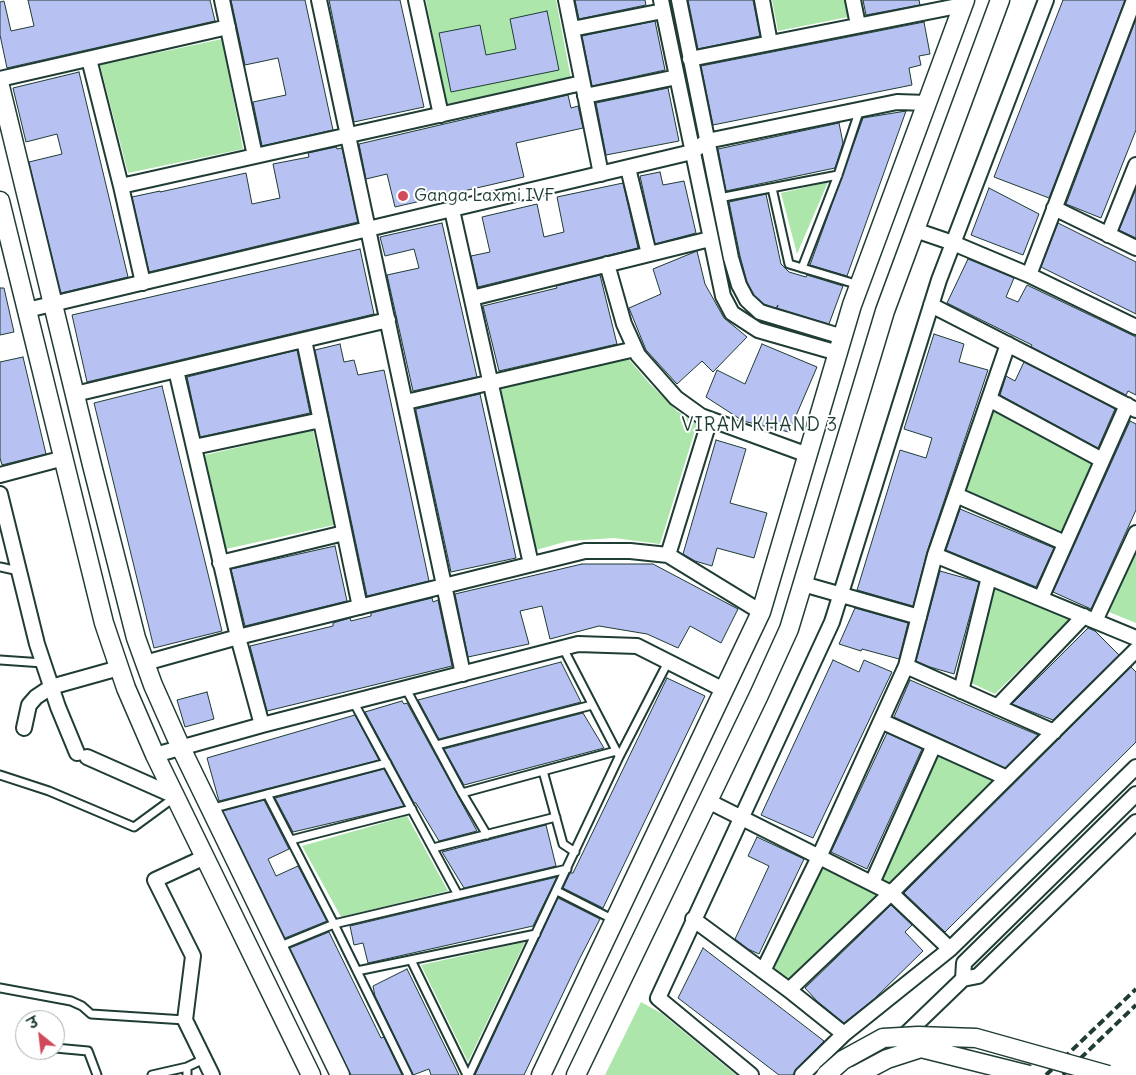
<!DOCTYPE html>
<meta charset="utf-8">
<style>
body{margin:0}
#map{position:relative;width:1136px;height:1075px;overflow:hidden;background:#fff;font-family:Delius,"Playpen Sans Deva",sans-serif}
canvas{display:block}
.north{position:absolute;left:15px;top:1010px;width:50px;height:50px;box-sizing:border-box;background:#fff;border:1px solid #a5b1ae;border-radius:50%;rotate:331deg;font-size:14px;font-weight:700;line-height:20px;text-align:center;color:#1f3d34}
.north::after{content:'';display:block;margin:auto;width:18px;height:22px;background:#d1495b;clip-path:polygon(50% 0,100% 100%,50% 72%,0 100%)}
</style>
<div id="map">
<canvas width="1136" height="1075"></canvas>
<div class="north">उ</div>
</div>
<script>
const ctx = document.querySelector('canvas').getContext('2d');
ctx.lineJoin = 'round';
function fillPath(path, color) { ctx.fillStyle = color; ctx.fill(path, 'evenodd'); }
const poly = rows => new Path2D(rows.map(r => 'M' + r).join(''));
function strokePath(path, color, width, dash) { ctx.strokeStyle = color; ctx.lineWidth = width; ctx.lineCap = dash ? 'butt' : 'round'; ctx.setLineDash(dash || []); ctx.stroke(path); }
function drawText(font, color, halo, rows, align = 'center') {
  ctx.font = font + ' Delius,sans-serif'; ctx.lineWidth = 4; ctx.setLineDash([]); ctx.textBaseline = 'middle'; ctx.strokeStyle = halo; ctx.fillStyle = color; for (const [text, x, y, turn = 0] of rows) {
    ctx.save(); ctx.translate(x, y); ctx.rotate((+turn || 0) * Math.PI / 180); ctx.textAlign = isNaN(turn) ? turn : align; if (halo) ctx.strokeText(text, 0, 0); ctx.fillText(text, 0, 0); ctx.restore();
  }
}
const green = poly([
 [426,0,556,0,571,79,446,104],
 [772,0,845,0,848,17,778,31],
 [222,39,243,149,128,173,100,65],
 [828,182,797,254,781,193],
 [626,356,650,384,677,411,697,424,660,544,614,538,568,541,536,550,501,389],
 [992,410,1093,463,1062,532,964,489],
 [313,430,334,525,226,549,205,455],
 [1136,551,1136,623,1109,612],
 [994,585,1071,618,995,694,969,682],
 [939,754,995,778,889,884,880,880],
 [407,816,448,891,341,917,302,846],
 [824,865,878,895,784,984,771,975],
 [525,942,468,1062,421,965],
 [641,1002,661,1013,736,1075,605,1075]
]);
const building = poly([
 [28,0,210,0,215,21,7,68,0,35,0,2,4,1,11,31,34,26,28,0],
 [231,0,305,0,333,130,262,146,253,102,286,95,278,58,245,65,231,0],
 [329,0,400,0,424,107,354,122,329,0],
 [575,0,645,0,646,5,579,19,575,0],
 [688,0,753,0,760,36,698,49,688,0],
 [863,0,919,0,920,5,866,15,863,0],
 [1063,0,1125,0,1049,198,994,177,1063,0],
 [547,11,559,70,451,92,439,33,480,25,486,55,516,49,510,19,547,11],
 [1136,19,1136,130,1101,218,1066,204,1136,19],
 [655,21,665,70,592,86,582,36,655,21],
 [924,22,930,54,919,56,921,65,909,68,912,85,713,125,701,66,924,22],
 [79,72,128,277,61,293,29,162,62,154,57,134,26,142,13,88,79,72],
 [668,88,679,141,606,155,596,103,668,88],
 [568,95,571,108,578,106,583,128,516,143,524,177,395,207,387,174,366,179,359,144,568,95],
 [906,111,847,276,810,265,863,118,906,111],
 [839,123,843,143,835,168,726,191,718,149,839,123],
 [336,147,337,149,342,148,358,222,149,272,132,197,160,191,160,192,246,173,252,204,280,198,273,164,309,157,308,153,336,147],
 [660,172,663,185,684,181,696,233,655,244,640,176,660,172],
 [623,183,638,248,478,287,471,256,490,252,482,217,537,204,544,237,564,232,557,197,623,183],
 [989,188,1039,214,1023,255,971,235,989,188],
 [1136,189,1136,238,1119,230,1136,189],
 [766,194,781,264,789,272,806,277,807,275,843,286,829,324,777,308,778,305,776,308,764,304,754,295,747,282,740,256,729,202,766,194],
 [442,223,477,377,413,391,387,275,419,268,414,249,385,256,380,237,442,223],
 [1058,223,1136,262,1136,314,1041,267,1058,223],
 [360,249,374,314,87,382,72,315,360,249],
 [697,251,705,284,724,318,747,337,713,372,702,361,677,384,646,350,629,308,661,294,653,269,697,251],
 [968,259,1014,278,1006,297,1018,302,1027,285,1136,337,1136,395,1128,391,1126,395,1031,347,1032,345,947,303,968,259],
 [600,275,617,344,499,371,483,306,557,288,556,286,600,275],
 [0,288,4,288,14,332,0,335,0,288],
 [934,334,964,344,959,362,988,370,927,552,913,606,857,590,900,450,926,458,932,438,904,429,934,334],
 [340,344,344,362,354,360,358,375,384,370,429,581,367,596,315,350,340,344],
 [762,344,817,367,789,432,743,421,706,397,717,370,745,384,762,344],
 [297,350,310,413,200,437,187,377,297,350],
 [23,357,46,454,2,465,0,458,0,362,23,357],
 [1024,362,1115,409,1098,448,1000,395,1006,376,1015,381,1024,362],
 [162,386,222,631,154,648,94,403,162,386],
 [480,394,516,558,451,572,416,411,416,409,480,394],
 [1130,421,1136,424,1136,510,1091,609,1053,592,1130,421],
 [716,440,746,449,730,503,767,513,754,558,717,548,712,566,695,561,683,554,716,440],
 [960,509,1054,548,1036,587,946,550,960,509],
 [335,546,347,601,245,626,231,569,335,546],
 [582,564,653,564,738,609,721,643,690,626,678,648,647,634,599,626,550,639,542,606,520,611,529,644,468,657,455,594,582,564],
 [940,571,979,582,954,674,930,667,916,661,940,571],
 [432,598,433,602,438,600,452,666,267,711,250,646,333,626,333,623,350,618,351,621,371,616,371,613,432,598],
 [855,608,908,623,899,659,862,649,861,651,839,644,855,608],
 [1088,628,1095,631,1119,655,1053,720,1012,704,1088,628],
 [833,660,859,672,864,660,892,672,813,838,761,815,833,660],
 [561,662,581,702,439,739,418,700,561,662],
 [1131,667,1136,672,1136,742,945,932,904,893,1131,667],
 [667,678,705,696,603,908,563,888,570,873,573,873,667,678],
 [910,680,1000,719,1038,735,1005,768,894,717,910,680],
 [207,692,214,719,185,727,177,700,207,692],
 [402,701,404,704,407,703,477,831,439,841,416,803,414,803,365,712,402,701],
 [583,713,604,748,464,785,444,749,583,713],
 [355,715,379,760,219,801,207,758,355,715],
 [887,733,922,749,867,869,831,852,887,733],
 [384,769,404,806,293,832,275,798,384,769],
 [264,800,289,849,268,859,276,876,298,866,327,921,285,938,223,811,264,800],
 [546,825,556,866,464,888,442,852,546,825],
 [757,837,804,859,759,954,748,949,735,939,769,866,748,856,757,837],
 [557,877,533,926,368,963,363,943,354,945,350,926,557,877],
 [558,898,600,919,579,960,524,1075,475,1075,558,898],
 [891,905,912,925,905,932,923,951,874,999,844,1023,817,1001,805,988,891,905],
 [329,932,381,1038,384,1037,402,1075,351,1075,290,948,329,932],
 [703,948,824,1041,796,1069,793,1075,779,1075,678,998,703,948],
 [407,969,459,1075,431,1075,429,1069,413,1075,375,996,373,986,407,969]
]);
const service = poly([
 [772,188,789,264,859,285],
 [719,198,838,175],
 [802,268,838,175,860,109],
 [0,567,19,571],
 [563,648,618,754],
 [0,660,43,663],
 [406,689,462,793,487,835],
 [354,703,458,895],
 [437,745,592,705],
 [543,771,563,844,575,852],
 [0,775,49,791,134,827,175,797],
 [462,793,616,751],
 [267,794,334,924,408,1075],
 [210,809,387,763],
 [291,840,412,809],
 [433,848,556,817],
 [557,891,614,920],
 [278,947,334,924,567,869],
 [411,960,467,1075],
 [357,971,536,934],
 [0,988,71,1001,82,1006,91,1014,185,1020],
 [55,1048,88,1051,97,1075],
 [152,1075,187,1067],
 [187,1075,187,1067,204,1059],
 [469,1075,619,757,668,662]
]);
const minor = poly([
 [222,0,255,156],
 [319,0,463,674],
 [416,0,441,115],
 [566,0,601,174],
 [661,0,723,296,732,313,758,330,838,353],
 [679,0,731,258,739,285,747,300,760,312,843,337],
 [762,0,770,43],
 [853,0,858,25],
 [572,29,663,11],
 [89,59,121,186,143,283],
 [690,59,963,5],
 [0,79,228,27],
 [585,96,677,77],
 [628,168,649,254],
 [121,186,582,83],
 [1054,208,1136,248],
 [452,210,531,564],
 [915,230,953,243,1029,275,1136,327],
 [1108,235,1136,165],
 [607,264,624,324,638,355,676,398,701,416,808,455],
 [1029,275,1134,0],
 [472,298,710,239],
 [931,305,1136,410],
 [27,310,692,152,707,141,897,102,927,103],
 [304,340,360,607],
 [176,370,238,637,262,725],
 [75,394,388,320],
 [989,399,1102,460],
 [406,402,635,349],
 [194,447,321,420],
 [0,475,64,458],
 [0,494,37,644,58,707,77,753],
 [956,495,1065,543],
 [668,555,710,419],
 [935,555,1136,638],
 [220,563,344,533],
 [803,584,919,617],
 [1041,598,1127,405],
 [1095,621,1136,533],
 [145,663,238,637,585,551,630,551,668,555,761,612],
 [906,666,1054,732],
 [961,691,989,577],
 [997,707,1084,616],
 [881,721,1007,778],
 [24,728,29,705,36,697,51,687,119,668],
 [155,755,262,725,578,644,637,646,724,690],
 [87,757,175,796],
 [708,801,891,893,950,949],
 [205,857,155,880,193,956,185,1020,212,1075],
 [872,883,934,745],
 [693,919,789,990,844,1034],
 [763,971,819,857,906,666,935,555,1008,344],
 [963,979,964,963,1136,794],
 [789,990,891,893,1136,650],
 [878,1061,963,979,978,976,1136,822],
 [751,1075,658,998,832,622,939,280,1046,0],
 [802,1075,844,1034,950,949,1136,767]
]);
const tertiary = poly([
 [0,86,92,465,136,638,153,685,181,748,340,1075],
 [0,201,104,623,126,688,155,755,311,1075],
 [541,1075,761,612,852,305,965,0],
 [576,1075,759,695,789,629,885,311,1000,0]
]);
const rail = poly([
 [1046,1075,1136,989],
 [1063,1075,1136,1005]
]);
const tertiaryBridge = poly([
 [826,1075,843,1060,883,1038,918,1036,976,1038,1108,1075],
 [857,1075,887,1059,921,1048,1029,1075]
]);
const markers = [
 [403,196,6,"#d1495b"]
];
const poiNames = [
 ["Ganga Laxmi IVF",414,196]
];
const neighbourhoodNames = [
 ["VIRAM KHAND 3",760,426]
];
fillPath(green, '#ace6ab');
fillPath(building, '#b7c1f2');
strokePath(building, '#1f3d34', 1);
strokePath(service, '#1f3d34', 11);
strokePath(minor, '#1f3d34', 18);
strokePath(tertiary, '#1f3d34', 21);
strokePath(service, '#fff', 7);
strokePath(minor, '#fff', 14);
strokePath(tertiary, '#fff', 18);
strokePath(rail, '#1f3d34', 4, [8, 4]);
strokePath(tertiaryBridge, '#1f3d34', 21, []);
strokePath(tertiaryBridge, '#fff', 18);
for (const [x, y, r, color] of markers) { const dot = new Path2D(); dot.arc(x, y, r, 0, 2 * Math.PI); ctx.fillStyle = color; ctx.fill(dot); strokePath(dot, '#fff', 2); }
drawText('18px', '#1f3d34', '#fff', poiNames, 'left');
ctx.letterSpacing = '1px';
drawText('19px', '#1f3d34', '#fff', neighbourhoodNames);
ctx.letterSpacing = '0px';
</script>
